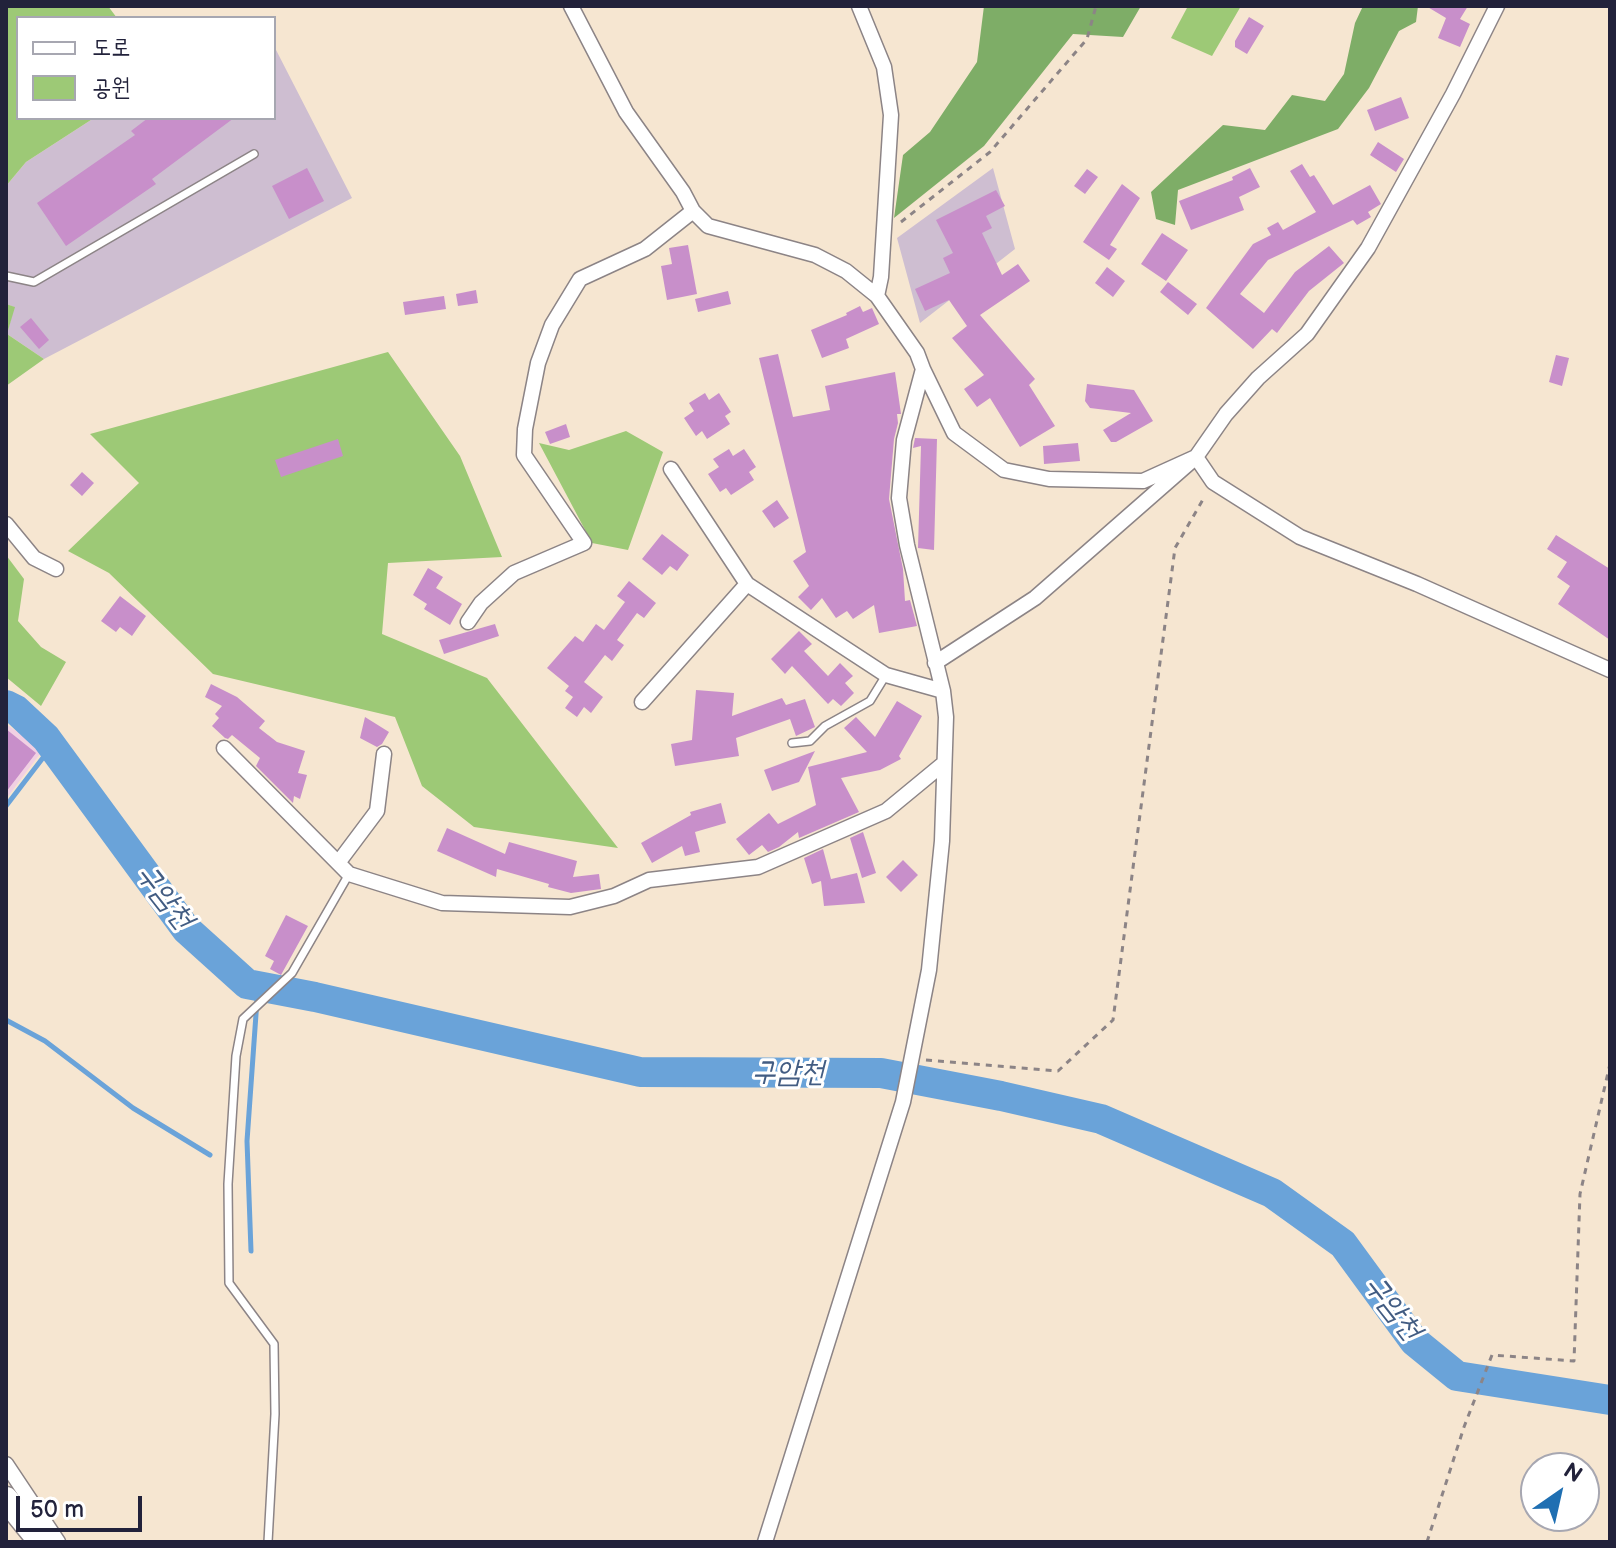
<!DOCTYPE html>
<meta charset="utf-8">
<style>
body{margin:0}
#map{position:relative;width:1616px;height:1548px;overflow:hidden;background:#f6e6d1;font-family:"Balsamiq Sans","Poor Story",sans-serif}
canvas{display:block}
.frame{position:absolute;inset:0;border:8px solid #22223b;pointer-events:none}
.legend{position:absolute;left:16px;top:16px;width:260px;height:104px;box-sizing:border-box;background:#fff;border:2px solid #a7a7b1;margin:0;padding:10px 14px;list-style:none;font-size:24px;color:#22223b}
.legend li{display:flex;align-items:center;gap:16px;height:40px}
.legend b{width:40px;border:2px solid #a7a7b1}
.north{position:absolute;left:1520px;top:1452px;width:80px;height:80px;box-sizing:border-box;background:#fff;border:2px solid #a7a7b1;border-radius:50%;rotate:34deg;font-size:22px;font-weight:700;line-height:32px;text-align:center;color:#22223b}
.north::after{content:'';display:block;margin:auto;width:28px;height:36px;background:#1f6fb2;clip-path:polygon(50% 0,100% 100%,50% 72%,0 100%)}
.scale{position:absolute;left:16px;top:1496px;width:126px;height:36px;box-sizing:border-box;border:4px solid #22223b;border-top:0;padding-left:10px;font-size:24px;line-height:28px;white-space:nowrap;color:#22223b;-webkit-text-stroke:6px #fff;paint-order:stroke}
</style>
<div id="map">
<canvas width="1616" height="1548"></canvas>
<div class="frame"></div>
<ul class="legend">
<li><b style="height:10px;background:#fff"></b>도로</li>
<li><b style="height:22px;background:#9dc976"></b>공원</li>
</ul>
<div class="north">N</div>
<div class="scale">50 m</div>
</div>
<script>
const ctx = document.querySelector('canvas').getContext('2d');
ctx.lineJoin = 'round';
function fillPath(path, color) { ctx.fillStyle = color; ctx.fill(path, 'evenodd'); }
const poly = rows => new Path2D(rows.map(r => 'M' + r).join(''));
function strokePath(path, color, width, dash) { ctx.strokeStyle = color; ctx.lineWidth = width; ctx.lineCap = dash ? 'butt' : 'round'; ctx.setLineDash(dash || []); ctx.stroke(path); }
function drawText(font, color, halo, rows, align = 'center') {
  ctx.font = font + ' "Balsamiq Sans","Poor Story",sans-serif'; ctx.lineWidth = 6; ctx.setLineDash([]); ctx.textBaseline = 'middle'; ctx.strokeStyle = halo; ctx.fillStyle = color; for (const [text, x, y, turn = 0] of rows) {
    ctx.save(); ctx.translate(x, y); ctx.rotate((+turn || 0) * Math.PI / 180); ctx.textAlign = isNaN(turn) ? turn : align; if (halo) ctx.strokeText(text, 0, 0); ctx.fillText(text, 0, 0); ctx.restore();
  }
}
const built = poly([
 [6,724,43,750,6,799]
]);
const industrial = poly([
 [274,46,352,198,44,359,7,334,14,307,6,304,6,186,26,162,94,118,274,118],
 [993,168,1015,249,920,323,897,238]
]);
const green = poly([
 [6,6,108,6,117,18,18,18,18,118,94,118,26,162,6,186],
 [1188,6,1241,6,1212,56,1171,38],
 [6,304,15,307,7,334,44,359,6,386],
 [388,352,460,456,502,557,388,563,382,634,487,678,618,848,474,827,422,786,395,717,213,674,109,573,68,551,139,483,90,434],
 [626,431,663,452,628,550,592,543,539,443,569,450],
 [6,555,24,579,18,621,41,647,66,662,41,706,6,677]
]);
const forest = poly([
 [984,6,1141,6,1123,37,1073,34,984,146,894,218,903,155,930,132,977,62],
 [1363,6,1418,6,1416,22,1399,31,1369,88,1338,129,1178,190,1175,225,1156,219,1151,192,1223,125,1265,130,1292,95,1325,101,1344,74,1355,23]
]);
const stream = poly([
 [6,806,52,746],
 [6,1020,45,1041,133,1108,210,1155],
 [251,1251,247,1141,258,986]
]);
const river = poly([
 [6,705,16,710,46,738,186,929,247,984,315,997,640,1072,881,1073,1001,1096,1101,1119,1272,1193,1343,1244,1414,1341,1457,1376,1610,1400]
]);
const building = poly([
 [1426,6,1468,6,1460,19,1470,24,1460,47,1438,38,1446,18],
 [1249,17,1264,26,1247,54,1235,47,1235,41],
 [1401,97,1409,118,1375,131,1367,110],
 [148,118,234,118,152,179,156,184,66,246,37,203,135,135,131,131],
 [1378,142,1404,159,1396,172,1370,155],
 [1302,164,1310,177,1314,175,1333,205,1370,185,1381,204,1368,212,1371,217,1357,225,1353,220,1268,260,1240,294,1264,313,1295,272,1329,246,1344,263,1309,291,1277,333,1272,329,1253,349,1206,308,1253,244,1271,235,1267,228,1278,222,1283,230,1316,212,1290,171],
 [307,168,324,201,289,219,272,186],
 [1250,168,1260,187,1239,197,1244,210,1191,230,1179,201,1233,180,1232,177],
 [1087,169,1098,177,1085,194,1074,186],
 [1122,184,1140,198,1110,245,1117,249,1109,260,1083,242],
 [996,190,1005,206,986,216,992,228,982,233,1002,275,1018,264,1030,281,980,315,1035,379,1029,385,1055,426,1020,447,990,398,977,407,964,389,984,375,952,338,967,326,949,300,925,311,915,289,950,273,943,258,953,253,936,220],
 [1162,233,1188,250,1166,281,1141,264],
 [688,245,697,294,667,300,661,266,672,264,669,248],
 [1107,267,1125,281,1113,297,1095,283],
 [1168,282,1197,304,1188,315,1160,292],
 [476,290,478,303,458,306,456,294],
 [728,291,731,304,698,312,695,299],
 [444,296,446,309,405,315,403,302],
 [860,306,863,312,872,308,879,324,846,339,849,348,822,358,811,330,847,315,846,313],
 [31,318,49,340,39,349,20,327],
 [778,354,793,417,830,410,825,386,895,372,901,414,897,414,898,423,894,439,889,499,903,569,905,601,910,600,917,626,879,633,874,605,853,619,847,611,836,618,822,598,811,610,798,597,809,586,793,561,806,552,759,358],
 [1556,355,1569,358,1562,386,1549,382],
 [1087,384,1134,390,1153,421,1116,442,1111,442,1103,430,1131,413,1090,408,1085,401],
 [705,393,709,400,719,393,731,412,725,416,730,424,707,439,702,431,696,436,684,418,694,411,689,403],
 [566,424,570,437,550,444,545,432],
 [915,438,937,439,934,550,918,548,921,446,913,448],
 [338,439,343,456,281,477,275,460],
 [1078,443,1080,461,1044,464,1043,446],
 [729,449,733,456,744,449,756,467,749,472,754,480,731,495,726,488,720,492,708,474,719,467,713,459],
 [82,472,94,483,82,496,70,485],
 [777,500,789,518,774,528,762,511],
 [662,534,689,555,677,571,670,566,662,575,642,559],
 [1556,535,1610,569,1610,640,1558,604,1570,586,1557,577,1567,562,1547,549],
 [428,568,443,577,436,588,462,604,450,625,424,609,427,604,413,595],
 [629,581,656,603,644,618,637,613,617,640,624,645,612,661,605,655,584,682,603,697,591,713,584,707,577,717,565,708,573,697,565,691,569,686,547,668,575,636,583,642,596,624,604,630,625,602,617,596],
 [120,596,146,616,132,636,120,627,116,632,101,621],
 [495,624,499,636,444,654,439,640],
 [799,631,812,644,804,651,828,676,840,663,853,676,845,683,854,693,841,706,833,699,828,704,792,666,785,674,771,659],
 [211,684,237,697,265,721,259,728,277,742,305,751,298,773,307,775,300,799,294,796,293,803,256,766,260,758,232,735,228,739,225,738,212,726,219,718,215,714,222,706,205,697],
 [696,690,734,693,732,716,782,698,786,705,805,699,815,727,796,736,790,719,736,738,739,756,675,766,671,744,692,740],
 [897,701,922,716,899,756,901,759,880,770,841,778,859,812,799,838,798,832,779,847,768,852,762,845,749,855,736,839,769,813,778,824,816,805,808,767,867,752,844,728,856,717,875,737],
 [365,717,389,732,382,744,377,747,360,738],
 [6,729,36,753,6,792],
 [815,751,799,782,772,791,764,770],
 [721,803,726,823,695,832,700,852,685,856,682,846,652,863,641,843,691,815,690,812],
 [447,828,505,854,509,842,577,861,573,877,599,874,601,889,571,893,548,887,549,884,497,869,496,877,437,851],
 [863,832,876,873,862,878,850,838],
 [823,849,831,879,827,880,857,873,865,903,824,906,821,881,812,884,804,858],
 [903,860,918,875,901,892,886,877],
 [286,915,308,926,281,975,270,969,274,961,265,956]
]);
const path = poly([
 [901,222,990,152,1087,39,1096,6],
 [926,1060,1058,1071,1113,1020,1175,548,1205,496],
 [1427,1542,1464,1427,1492,1355,1574,1361,1580,1194,1610,1064]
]);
const service = poly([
 [6,276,34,282,254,154],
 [792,743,810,741,825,726,870,701,886,675],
 [268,1542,275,1414,274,1344,229,1283,228,1184,236,1056,243,1019,292,973,349,874]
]);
const minor = poly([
 [571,6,626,112,683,192,693,211,708,226,815,255,846,271,877,296],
 [923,369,954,433,1004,470,1049,479,1143,481,1196,457,1226,414,1258,378,1307,334,1368,248,1453,94,1497,6],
 [671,469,747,584,886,675,943,691],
 [6,524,34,558,56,569],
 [468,622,481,603,514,573,584,543,524,455,525,429,538,363,552,325,580,279,645,249,693,211],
 [935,663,1035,598,1196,457,1213,482,1300,537,1417,584,1610,670],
 [642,702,747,584],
 [224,748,349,874,442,903,570,907,614,896,649,880,758,867,886,811,943,764],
 [338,863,377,811,384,754],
 [6,1464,58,1542],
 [765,1542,903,1102,929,970,942,841,946,717,943,691,907,545,899,498,904,440,923,369,917,353,877,296,881,277,891,115,884,67,859,6]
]);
const trunk = poly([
 [6,1499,41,1542]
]);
const waterNames = [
 ["구암천",164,897,52],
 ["구암천",788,1073],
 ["구암천",1392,1308,52]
];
fillPath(built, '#f1d0e3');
fillPath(industrial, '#cebed1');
fillPath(green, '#9dc976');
fillPath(forest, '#7ead67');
strokePath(stream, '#6aa3d9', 5);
strokePath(river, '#6aa3d9', 30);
fillPath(building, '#c88fca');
strokePath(service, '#8c8486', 10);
strokePath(minor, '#8c8486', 17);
strokePath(trunk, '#8c8486', 27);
strokePath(path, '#8c8486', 3, [6, 6]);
strokePath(service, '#fff', 7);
strokePath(minor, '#fff', 14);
strokePath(trunk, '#fff', 24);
drawText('italic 30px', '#425c82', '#fff', waterNames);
</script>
